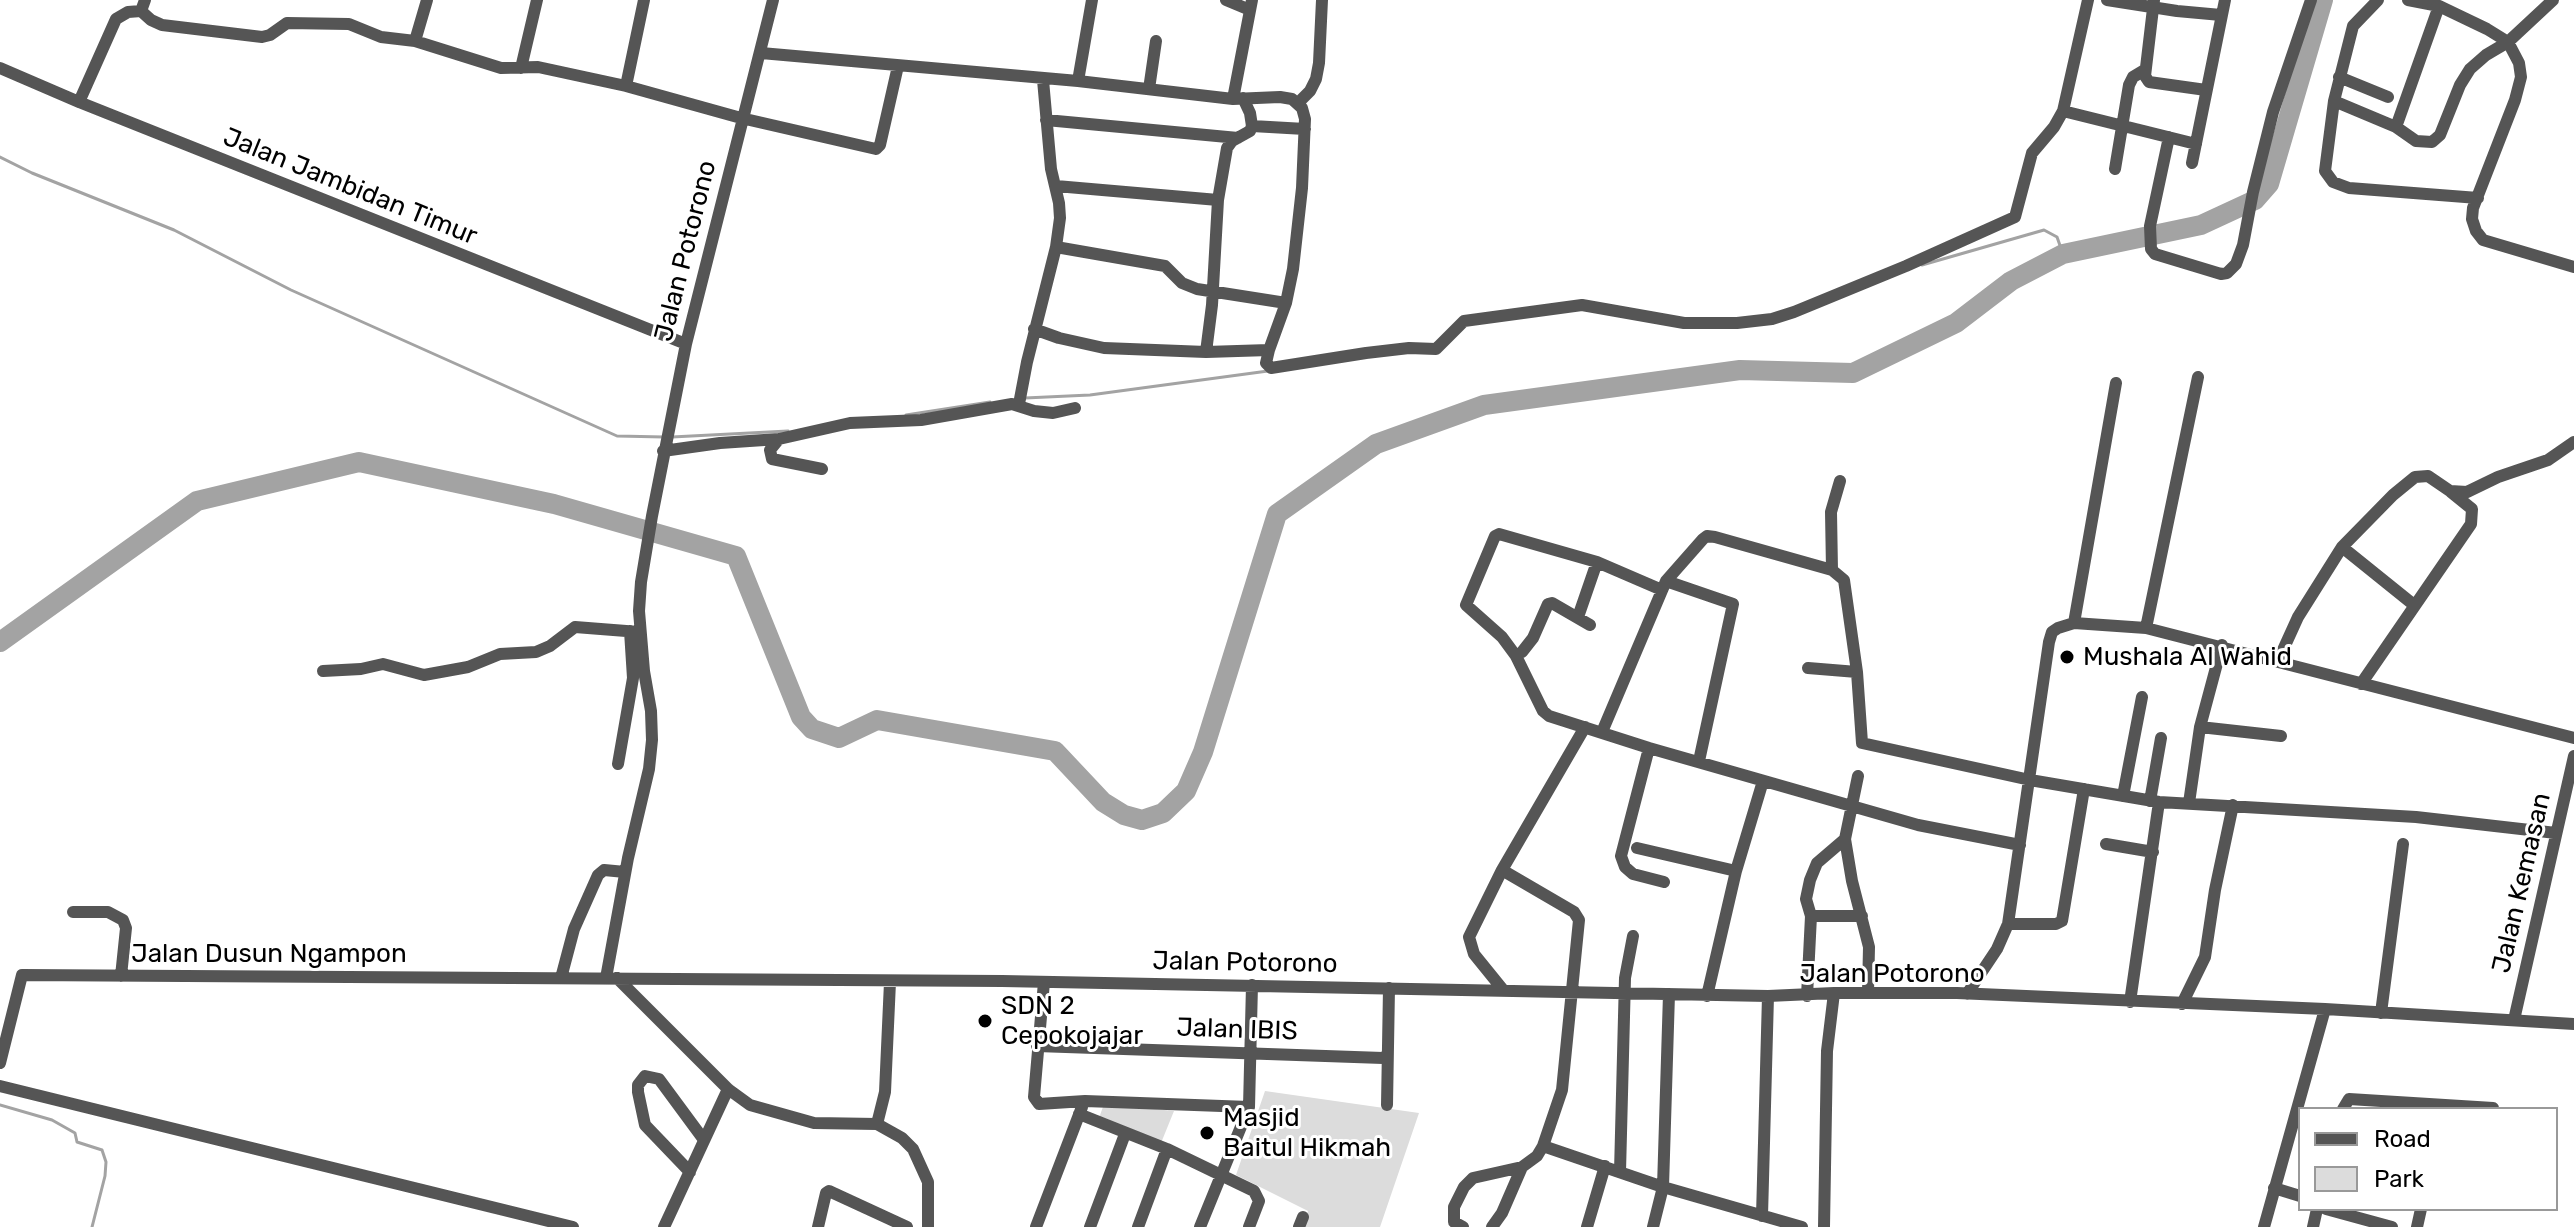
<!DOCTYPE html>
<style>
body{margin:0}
#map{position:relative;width:2574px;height:1227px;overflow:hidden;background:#fff;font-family:Rubik,sans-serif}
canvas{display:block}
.legend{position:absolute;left:2298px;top:1107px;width:260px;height:104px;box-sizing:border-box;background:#fff;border:2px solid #999;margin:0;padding:10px 14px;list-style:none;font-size:24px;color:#000}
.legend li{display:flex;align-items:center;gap:16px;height:40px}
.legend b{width:40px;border:2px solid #999}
</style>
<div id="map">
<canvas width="2574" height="1227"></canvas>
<ul class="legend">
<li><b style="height:10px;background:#555"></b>Road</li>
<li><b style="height:22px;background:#dcdcdc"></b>Park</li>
</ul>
</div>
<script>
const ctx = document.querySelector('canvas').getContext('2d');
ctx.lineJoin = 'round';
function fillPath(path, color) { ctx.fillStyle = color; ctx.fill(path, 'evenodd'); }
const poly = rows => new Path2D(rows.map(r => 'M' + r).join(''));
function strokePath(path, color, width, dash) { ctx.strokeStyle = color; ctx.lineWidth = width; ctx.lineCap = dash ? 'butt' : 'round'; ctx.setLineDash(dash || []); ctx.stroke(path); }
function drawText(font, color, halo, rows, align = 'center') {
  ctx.font = font + ' Rubik,sans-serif'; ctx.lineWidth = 6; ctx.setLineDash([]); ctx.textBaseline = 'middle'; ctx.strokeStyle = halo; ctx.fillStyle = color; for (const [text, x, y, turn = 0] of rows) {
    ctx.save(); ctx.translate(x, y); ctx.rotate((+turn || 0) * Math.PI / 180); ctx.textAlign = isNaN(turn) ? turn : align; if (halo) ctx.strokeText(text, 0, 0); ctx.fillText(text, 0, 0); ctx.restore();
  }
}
const green = poly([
 [1265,1091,1419,1113,1380,1227,1303,1227,1308,1211,1236,1175],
 [1104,1104,1174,1111,1161,1143,1099,1118]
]);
const stream = poly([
 [0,157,32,173,174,230,291,290,617,436,664,437],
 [1922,265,2044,230,2057,237,2063,254],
 [1025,398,1090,395,1268,371],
 [906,415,990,402],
 [672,437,788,431],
 [0,1105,52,1120,75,1133,77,1142,102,1150,106,1162,105,1176,92,1227]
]);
const river = poly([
 [0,642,197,501,359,462,554,504,736,556,801,717,812,729,839,738,877,720,1055,751,1103,802,1124,815,1142,820,1163,813,1186,791,1203,752,1277,514,1376,444,1484,405,1740,370,1853,373,1956,323,2011,281,2063,254,2201,225,2255,200,2269,184,2323,0]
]);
const minor = poly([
 [1226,0,1250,10],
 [2107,0,2177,11,2221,15],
 [2154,0,2145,76,2149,82,2206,90],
 [2378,0,2353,26,2334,101,2325,171,2333,182,2349,188,2478,198],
 [2408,0,2439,6,2487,29,2508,42,2519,63,2521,77,2515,100,2473,208,2472,219,2476,231,2483,240,2574,267],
 [141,11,151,20,162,25,262,37,270,35,287,23,349,24,381,37,415,41,501,68,538,67,626,86,741,118,876,149,880,145,898,66],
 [415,41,427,0],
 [761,53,1078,81,1233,99,1280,97,1292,99,1302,108,1305,119,1302,188,1293,269,1286,303,1269,350,1206,352,1104,348,1059,338,1034,329],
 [0,68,79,102,686,344],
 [521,68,537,0],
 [2339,77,2388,97],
 [1078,81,1092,0],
 [626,86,644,0],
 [1149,89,1156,41],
 [1233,99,1252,0],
 [2334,101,2396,127,2416,141,2432,142,2440,135,2460,85,2470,69,2486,55,2508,42,2553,0],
 [79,102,116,19,128,12,141,11,145,0],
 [1298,103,1310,91,1316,79,1319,63,1322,0],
 [2063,111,2196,144],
 [1046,120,1238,138],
 [1252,126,1305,129],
 [2396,127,2439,6],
 [2169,137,2150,226,2151,249,2155,254,2221,274,2227,273,2236,264,2243,245,2253,192,2273,112,2311,0],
 [2192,163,2225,0],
 [2115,169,2129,85,2133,77,2143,71],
 [1056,186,1218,200],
 [1056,247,1165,266,1182,283,1197,289,1286,303],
 [1269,350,1266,363,1271,368,1366,353,1409,348,1436,349,1464,321,1582,305,1684,323,1737,323,1772,319,1794,312,1906,266,2015,217,2032,153,2054,127,2063,111,2088,0],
 [1206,352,1212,305,1218,200,1227,148,1232,141,1250,131,1252,126,1250,113,1243,98],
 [1019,404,1027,362,1056,247,1060,218,1059,203,1051,169,1043,80],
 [779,439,770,450,772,459,822,469],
 [663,451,720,443,779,439,850,423,921,420,1012,404,1034,411,1053,413,1075,408],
 [2342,547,2414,605],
 [1832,570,1831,512,1840,481],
 [1666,581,1733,604,1699,761],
 [1662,590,1597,562,1499,534,1495,536,1466,605,1502,637,1516,656,1543,711,1549,716,1649,748,1918,825,2020,845],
 [1578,617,1597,562],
 [2074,623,2116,383],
 [2146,628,2198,377],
 [1522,652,1533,638,1548,604,1552,603,1590,625],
 [2278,661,2298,617,2342,547,2393,495,2415,477,2428,476,2450,491,2467,492,2498,477,2548,460,2574,442],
 [1808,668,1857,672],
 [323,671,361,669,383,664,424,675,468,667,500,654,536,652,550,646,575,627,639,632],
 [2361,684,2471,524,2472,509,2451,492],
 [2200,727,2281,736],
 [1602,732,1666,581,1703,539,1707,536,1715,537,1832,570,1844,580,1857,672,1862,743,2030,780,2159,802,2416,817,2556,833],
 [1649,748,1621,856,1625,867,1633,874,1664,882],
 [618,764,633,678,630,631],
 [1858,776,1845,839,1852,881,1869,947,1868,993],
 [2123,796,2142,697],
 [2150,801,2161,738],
 [2189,803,2200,727,2222,645],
 [2106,844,2153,852],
 [1637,848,1736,871],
 [1502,870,1574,912,1579,920,1562,1090,1543,1146,1537,1156,1522,1167],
 [73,912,108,912,123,920,126,928,121,976],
 [1811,916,1862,916],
 [2008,924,2056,924,2062,921,2084,789],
 [561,978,574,929,598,875,604,870,625,872],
 [606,978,628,858,649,769,652,740,651,711,644,671,639,611,641,582,652,516,686,344,773,0],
 [617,978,728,1089,750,1105,814,1123,877,1124,902,1138,913,1149,928,1182,928,1227],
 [1044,982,1034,1097,1039,1104,1085,1101,1249,1107],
 [1504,991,1474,954,1469,937,1502,870,1585,727],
 [1967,994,1997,949,2008,924,2049,642,2052,632,2058,628,2074,623,2146,628,2574,738],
 [1707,996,1736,871,1763,781],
 [1807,996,1811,916,1806,899,1810,880,1817,863,1845,839],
 [2130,1002,2159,802],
 [2182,1004,2205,957,2215,890,2233,805],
 [2381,1013,2403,844],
 [2514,1020,2574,756],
 [1037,1046,1383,1058,1387,1055],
 [0,1063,22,975,1002,981,1768,996,1834,993,1957,993,2325,1009,2574,1024],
 [0,1086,573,1227],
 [1387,1105,1389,988],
 [2343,1109,2349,1099,2493,1108],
 [1079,1114,1167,1149,1254,1191,1259,1201,1249,1227],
 [877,1124,885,1092,890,982],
 [1543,1146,1663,1187,1802,1227],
 [690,1172,645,1125,638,1092,638,1085,645,1076,659,1079,704,1140],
 [1620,1172,1625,978,1633,936],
 [2274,1188,2300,1196],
 [2326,1209,2392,1227],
 [1762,1216,1768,996],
 [664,1227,728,1089],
 [818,1227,826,1193,829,1191,907,1227],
 [1036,1227,1082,1107],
 [1090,1227,1125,1134],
 [1138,1227,1167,1149],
 [1200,1227,1249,1107,1252,985],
 [1299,1227,1303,1217],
 [1463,1227,1454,1222,1454,1207,1464,1187,1473,1178,1522,1167,1502,1213,1492,1227],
 [1587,1227,1605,1166],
 [1653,1227,1663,1187,1669,994],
 [1824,1227,1827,1051,1834,993],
 [2264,1227,2325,1009],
 [2313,1227,2317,1209],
 [2417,1227,2421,1209]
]);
const markers = [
 [2067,657,8,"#000"],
 [985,1021,8,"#000"],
 [1207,1133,8,"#000"]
];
const streetNames = [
 ["Jalan Jambidan Timur",350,187,22],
 ["Jalan Potorono",686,251,-76],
 ["Jalan Kemasan",2522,883,-77],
 ["Jalan Dusun Ngampon",269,954],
 ["Jalan Potorono",1245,963,1],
 ["Jalan Potorono",1892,974],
 ["Jalan IBIS",1237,1030,2]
];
const poiNames = [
 ["Mushala Al Wahid",2083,657],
 ["SDN 2",1001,1006],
 ["Cepokojajar",1001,1036],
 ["Masjid",1223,1118],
 ["Baitul Hikmah",1223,1148]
];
fillPath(green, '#dcdcdc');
strokePath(stream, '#a3a3a3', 3);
strokePath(river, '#a3a3a3', 20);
strokePath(minor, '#555', 12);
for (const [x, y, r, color] of markers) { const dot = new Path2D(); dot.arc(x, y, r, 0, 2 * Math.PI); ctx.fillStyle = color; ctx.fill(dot); strokePath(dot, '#fff', 3); }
drawText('26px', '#000', '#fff', streetNames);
drawText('26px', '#000', '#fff', poiNames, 'left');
</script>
